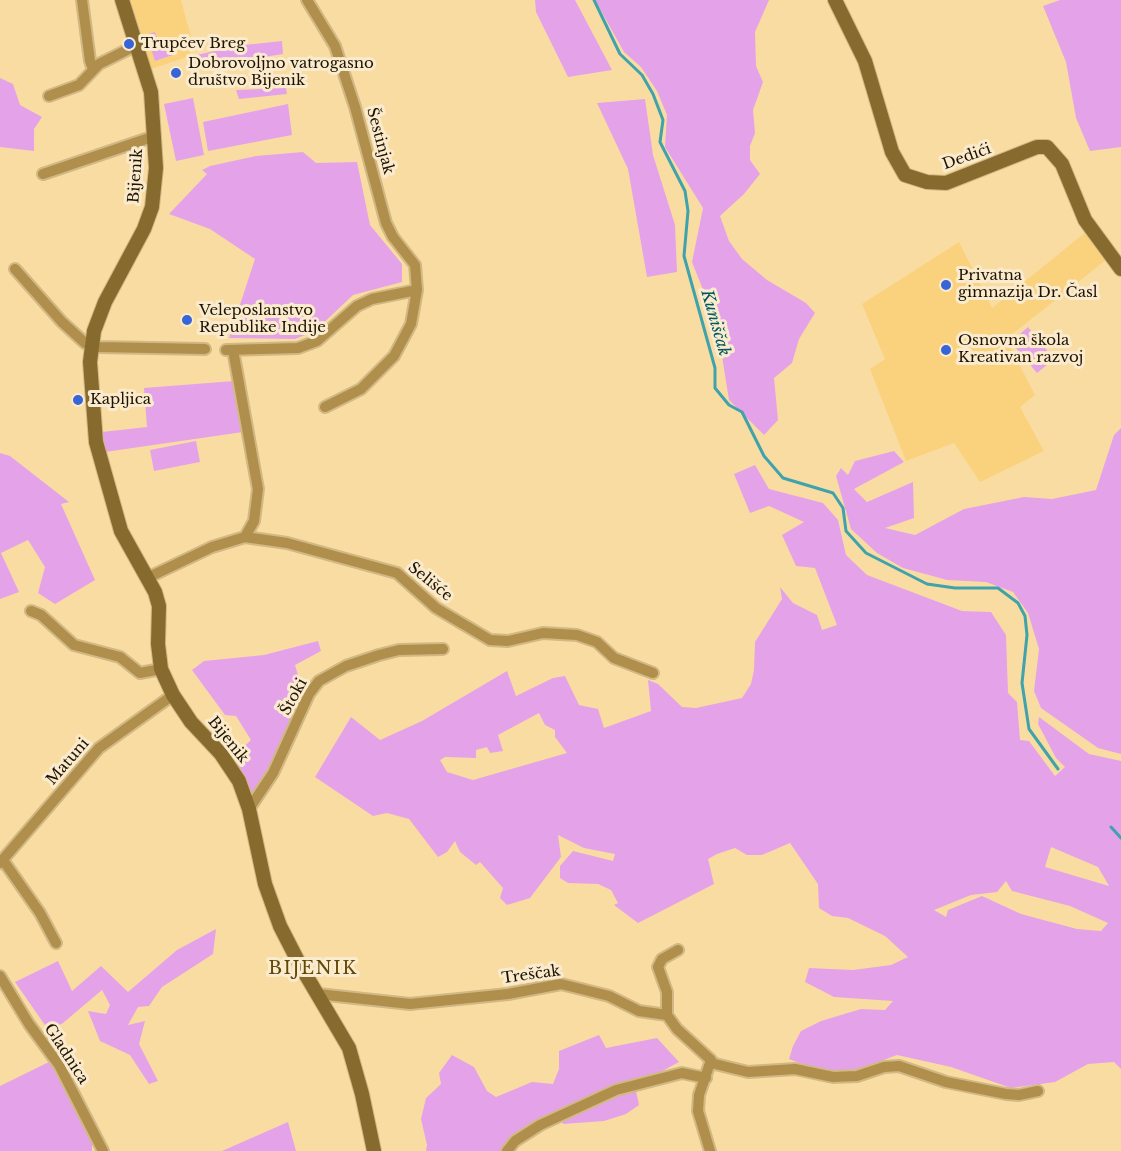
<!DOCTYPE html>
<meta charset="utf-8">
<style>
body{margin:0}
canvas{display:block;background:#f9dca1}
</style>
<canvas width="1121" height="1151"></canvas>
<script>
const ctx = document.querySelector('canvas').getContext('2d');
ctx.lineJoin = 'round';
function fillPath(path, color) { ctx.fillStyle = color; ctx.fill(path, 'evenodd'); }
const poly = rows => new Path2D(rows.map(r => 'M' + r).join(''));
function strokePath(path, color, width, dash) { ctx.strokeStyle = color; ctx.lineWidth = width; ctx.lineCap = dash ? 'butt' : 'round'; ctx.setLineDash(dash || []); ctx.stroke(path); }
function drawText(font, color, halo, rows, align = 'center') {
  ctx.font = font + ' "Libre Baskerville",serif'; ctx.lineWidth = 6; ctx.setLineDash([]); ctx.textBaseline = 'middle'; ctx.strokeStyle = halo; ctx.fillStyle = color; for (const [text, x, y, turn = 0] of rows) {
    ctx.save(); ctx.translate(x, y); ctx.rotate((+turn || 0) * Math.PI / 180); ctx.textAlign = isNaN(turn) ? turn : align; if (halo) ctx.strokeText(text, 0, 0); ctx.fillText(text, 0, 0); ctx.restore();
  }
}
const built = poly([
 [128,0,181,0,194,48,189,50,190,56,151,69],
 [1087,231,1106,260,1006,339,1035,395,1020,407,1044,451,980,482,954,443,906,461,870,369,885,359,862,304,959,242,992,308]
]);
const green = poly([
 [535,0,575,0,612,70,568,77,536,12],
 [595,0,769,0,755,32,756,66,763,82,753,110,755,133,750,146,750,160,760,174,744,194,720,216,729,241,742,259,767,280,806,303,815,313,799,339,792,363,774,378,778,420,764,435,729,400,717,325,692,262,703,208,665,147,667,115,657,91,641,67,624,52],
 [1060,0,1121,0,1121,147,1090,151,1076,118,1066,62,1043,6],
 [155,32,158,41,167,38,173,55,155,61,150,46,145,47,142,36],
 [282,41,283,54,195,68,193,56,235,46],
 [0,78,13,84,20,105,42,117,34,129,34,151,0,147],
 [286,88,287,94,239,99,236,90],
 [193,98,204,155,176,161,164,104],
 [645,99,653,155,675,225,677,272,647,277,628,169,597,103],
 [288,104,292,135,208,151,203,122],
 [303,152,316,163,357,162,370,225,402,264,402,282,353,295,315,331,295,339,229,338,255,259,210,229,169,214,207,174,202,170,210,166,256,156],
 [1028,327,1054,359,1037,373,1011,342],
 [234,381,243,432,105,452,102,432,147,427,144,388],
 [1121,428,1121,754,1098,748,1041,708,1034,691,1039,649,1028,613,1013,592,986,582,947,580,903,568,877,553,851,529,836,476,841,468,848,475,855,461,894,451,904,462,854,489,867,502,913,482,914,518,885,528,915,535,964,509,1024,497,1052,499,1096,490,1114,435],
 [196,441,200,462,154,471,150,450],
 [0,453,10,456,69,502,61,504,95,580,55,604,38,593,45,567,28,540,1,553,19,592,0,599],
 [755,465,769,489,823,503,838,520,846,555,867,575,962,611,991,612,1006,635,1008,693,1017,702,1020,740,1029,741,1055,776,1065,767,1056,758,1038,724,1039,717,1089,754,1121,761,1121,1069,1114,1062,1088,1064,1055,1082,1011,1088,951,1067,897,1055,859,1069,823,1072,789,1059,793,1046,801,1031,821,1021,861,1009,885,1010,893,1001,834,997,805,982,809,968,853,970,891,965,908,957,885,936,848,918,832,916,819,908,818,884,790,843,762,855,747,855,735,848,717,854,708,859,714,884,638,923,614,905,618,903,611,890,598,884,568,883,560,878,560,866,573,851,613,861,615,854,584,848,558,835,561,857,530,898,507,905,500,898,503,888,480,862,476,865,460,852,455,841,447,852,438,857,409,819,387,813,373,816,315,777,351,717,380,740,422,721,507,671,516,696,553,678,565,676,579,705,598,709,604,728,651,711,648,680,658,684,682,707,696,708,742,698,751,684,754,670,755,642,782,599,780,587,793,603,817,615,822,630,837,625,815,568,796,566,782,535,804,522,769,506,750,513,734,474],
 [539,713,545,725,555,730,555,737,567,753,473,780,447,772,440,760,445,757,476,758,476,750,487,747,490,753,503,751,498,735],
 [1051,847,1098,867,1109,886,1045,867],
 [1006,881,1012,891,1070,906,1108,923,1101,931,1077,929,1021,914,982,896,948,910,946,917,934,910,971,895,997,892],
 [318,641,321,651,295,665,302,689,280,747,252,796,234,756,251,740,236,716,225,715,192,670,204,661,264,655],
 [216,929,213,954,162,987,149,1006,138,1007,128,1025,145,1021,139,1044,158,1081,149,1084,130,1055,100,1041,88,1011,106,1014,110,1005,102,990,63,1023,49,1031,15,982,58,961,72,991,101,966,128,992,177,950],
 [599,1035,606,1048,657,1038,679,1062,635,1086,639,1105,626,1114,604,1121,563,1124,557,1111,522,1131,503,1151,426,1151,427,1145,421,1119,426,1098,441,1084,439,1073,452,1055,474,1067,487,1091,496,1097,532,1082,553,1084,559,1069,559,1051],
 [53,1060,92,1134,92,1151,0,1151,0,1086],
 [288,1122,296,1151,222,1151]
]);
const stream = poly([
 [594,0,620,54,642,75,653,94,663,120,660,142,685,191,688,211,684,256,715,368,715,388,729,405,742,412,764,456,783,478,833,493,843,508,846,531,866,553,927,584,955,588,998,588,1018,603,1025,616,1027,635,1022,683,1029,729,1058,769],
 [1111,827,1121,838]
]);
const street = poly([
 [82,0,90,61,93,69],
 [307,0,335,46,355,107,386,223,393,237,415,265,417,290],
 [49,96,79,85,99,64,135,46],
 [43,174,155,136],
 [15,269,62,322,85,343,98,347,205,349],
 [226,350,298,348,317,341,357,306,372,299,417,290,411,324,394,356,361,389,325,407],
 [233,350,258,489,254,521,245,537],
 [147,578,212,547,245,537,287,543,397,573,436,608,490,640,508,641,543,633,577,635,597,642,614,658,653,673],
 [31,611,41,615,74,645,120,657,140,673,161,669],
 [249,809,273,773,309,694,319,681,346,666,379,655,399,650,443,649],
 [3,860,40,913,56,943],
 [0,863,99,748,173,695],
 [0,976,29,1024,59,1065,103,1151],
 [318,994,410,1004,508,994,561,984,609,996,639,1011,667,1015,667,992,658,967,662,959,678,950],
 [667,1015,677,1029,711,1060,699,1095,698,1111,710,1151],
 [711,1063,748,1072,795,1069,833,1077,857,1076,884,1067,899,1066,946,1082,1006,1094,1019,1095,1038,1091],
 [507,1151,515,1141,540,1125,616,1090,682,1073,706,1078]
]);
const secondary = poly([
 [122,0,151,92,156,168,152,207,144,229,105,302,94,331,90,362,96,442,121,531,155,592,159,606,158,644,161,669,173,695,191,722,221,754,239,781,249,809,265,884,280,926,300,965,349,1048,362,1094,374,1151],
 [835,0,865,61,892,152,905,175,927,182,946,183,1037,147,1047,147,1062,164,1085,220,1121,269]
]);
const markers = [
 [129,44,6,"#3765d5"],
 [176,73,6,"#3765d5"],
 [946,285,6,"#3765d5"],
 [187,320,6,"#3765d5"],
 [946,350,6,"#3765d5"],
 [78,400,6,"#3765d5"]
];
const poiNames = [
 ["Trupčev Breg",141,44],
 ["Dobrovoljno vatrogasno",188,64],
 ["društvo Bijenik",188,81],
 ["Privatna",958,276],
 ["gimnazija Dr. Časl",958,293],
 ["Veleposlanstvo",199,311],
 ["Republike Indije",199,328],
 ["Osnovna škola",958,341],
 ["Kreativan razvoj",958,358],
 ["Kapljica",90,400]
];
const streetNames = [
 ["Šestinjak",380,141,75],
 ["Dedići",967,157,-20],
 ["Bijenik",136,176,-86],
 ["Selišće",430,582,39],
 ["Štoki",294,697,-61],
 ["Bijenik",228,740,51],
 ["Matuni",68,762,-49],
 ["Treščak",531,975,-8],
 ["Gladnica",66,1054,57]
];
const waterNames = [
 ["Kuniščak",715,323,74]
];
const quarterNames = [
 ["BIJENIK",313,969]
];
fillPath(built, '#fad27e');
fillPath(green, '#e4a3e9');
strokePath(stream, '#40a2ab', 3);
strokePath(street, '#d2b884', 14);
strokePath(secondary, '#d2b884', 16);
strokePath(street, '#af8f4b', 10);
strokePath(secondary, '#876b2e', 14);
for (const [x, y, r, color] of markers) { const dot = new Path2D(); dot.arc(x, y, r, 0, 2 * Math.PI); ctx.fillStyle = color; ctx.fill(dot); strokePath(dot, '#faebce', 2); }
drawText('15px', '#1e1300', '#faebce', poiNames, 'left');
drawText('15px', '#1e1300', '#faebce', streetNames);
drawText('italic 16px', '#00585f', '#faebce', waterNames);
ctx.letterSpacing = '1.5px';
drawText('18px', '#624808', '#faebce', quarterNames);
ctx.letterSpacing = '0px';
</script>
